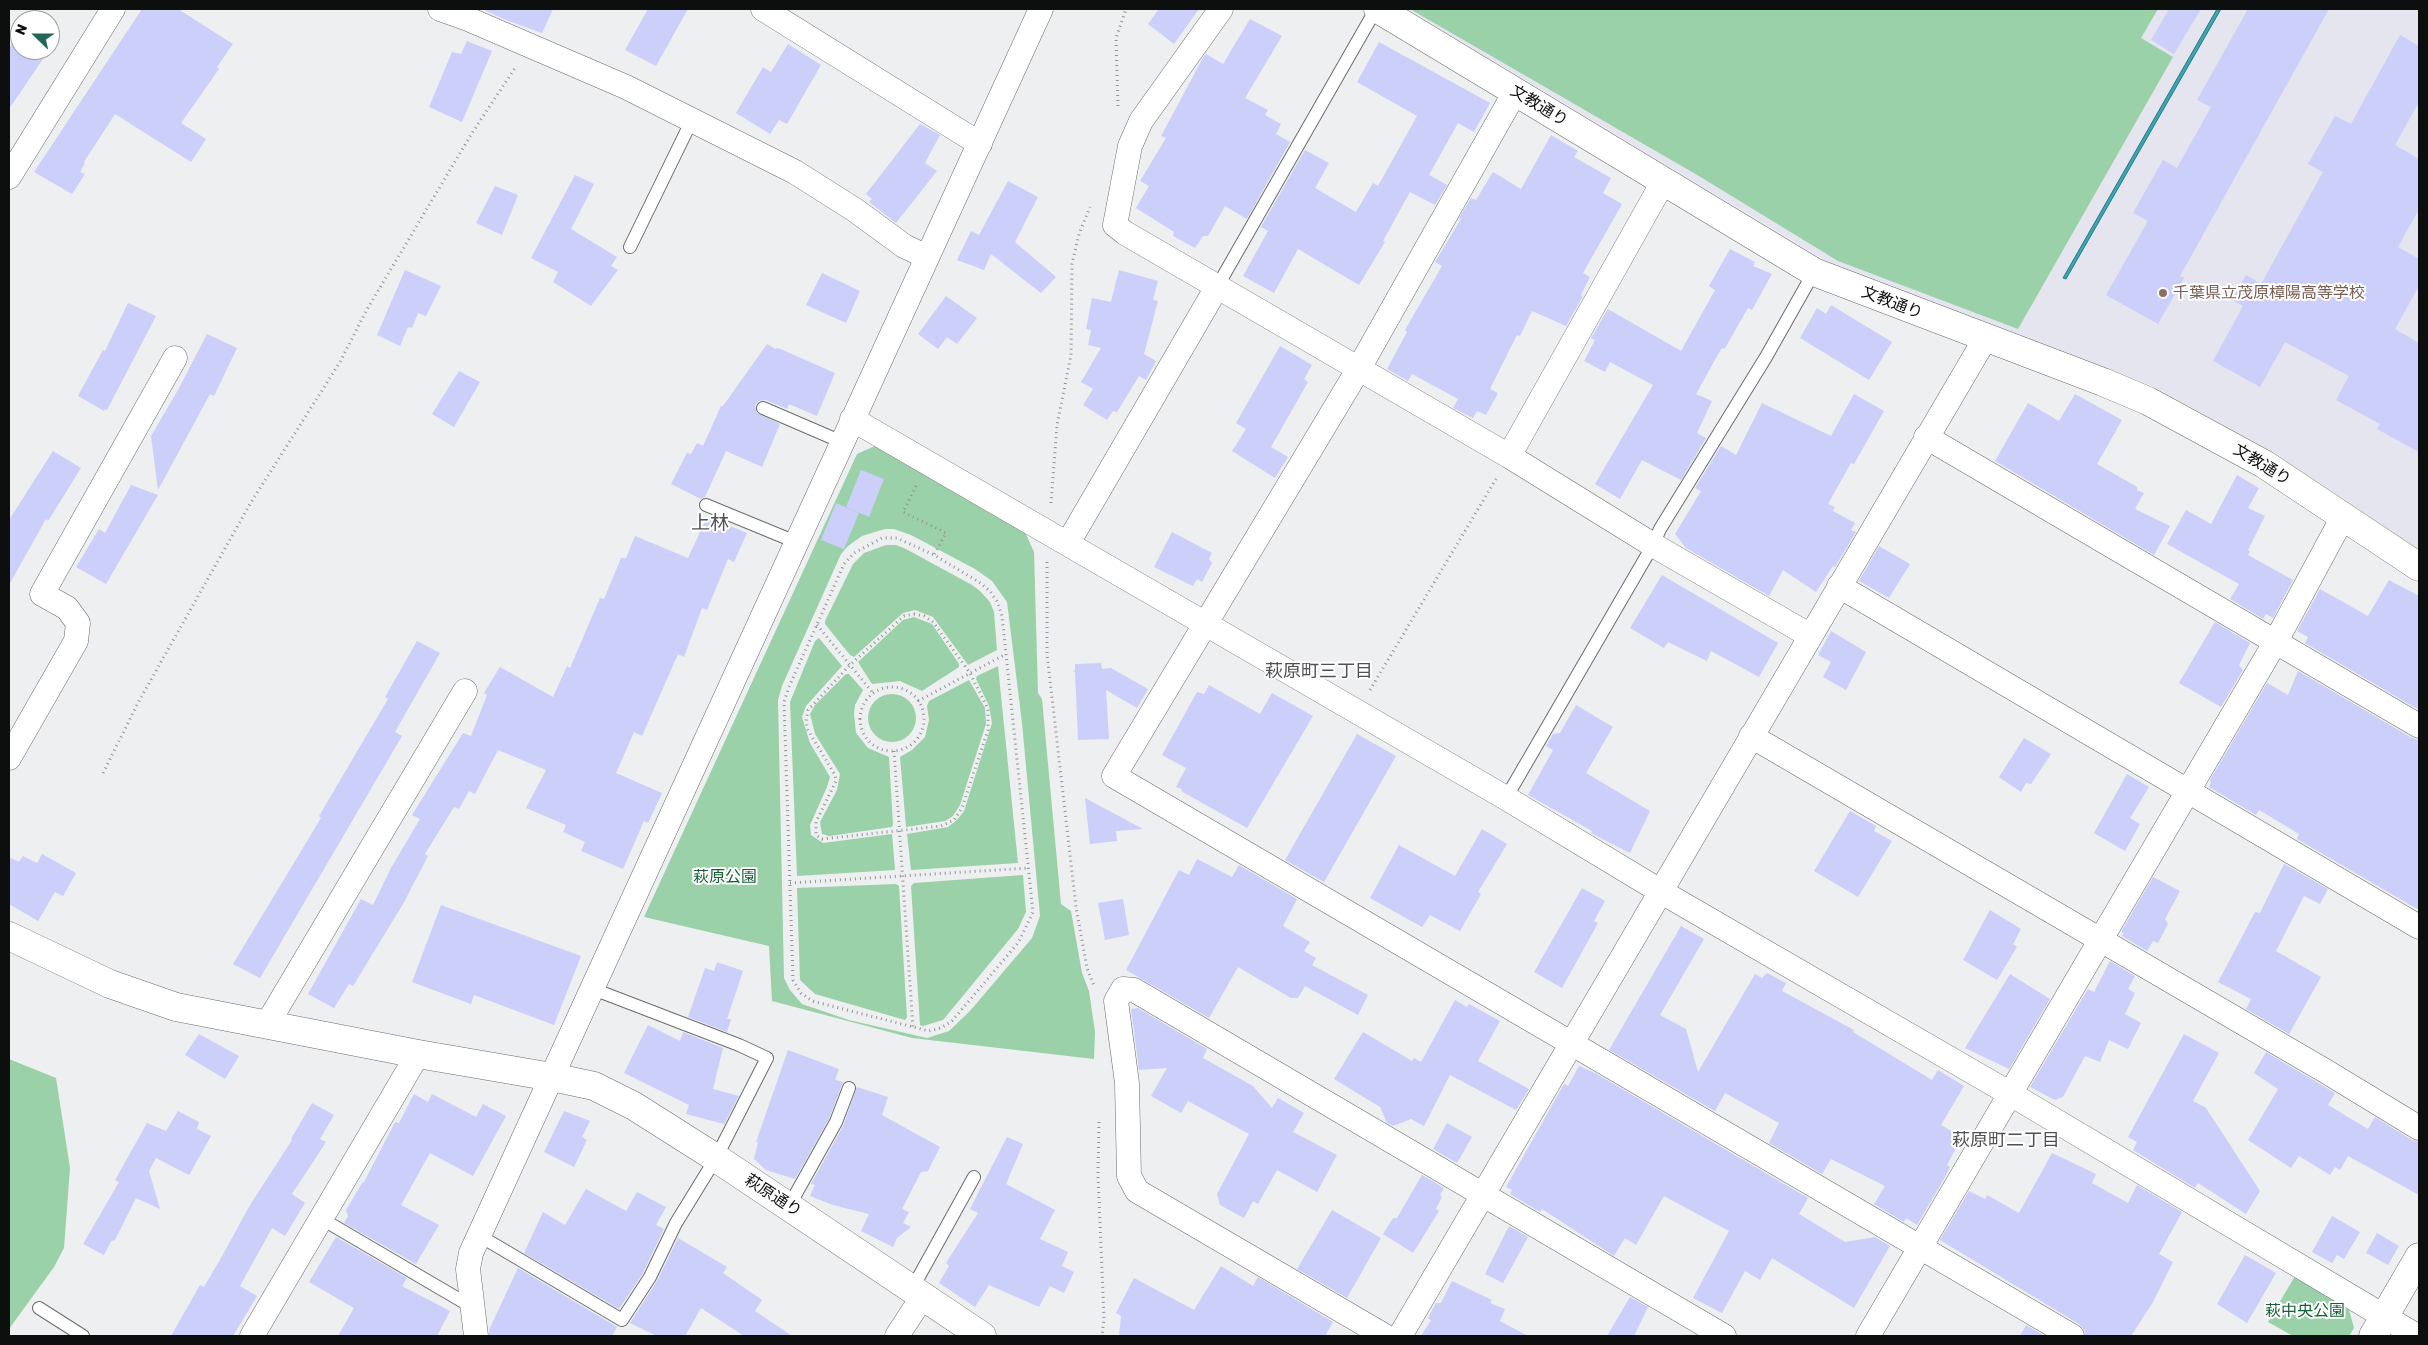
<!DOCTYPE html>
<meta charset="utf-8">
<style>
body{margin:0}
#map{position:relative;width:2428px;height:1345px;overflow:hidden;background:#eeeff1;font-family:Rubik,sans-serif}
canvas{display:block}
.frame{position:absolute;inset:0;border:10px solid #0d0e0e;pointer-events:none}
.north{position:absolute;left:10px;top:10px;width:50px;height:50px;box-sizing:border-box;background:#fff;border:1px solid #9e9f9f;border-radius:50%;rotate:292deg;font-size:14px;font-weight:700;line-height:20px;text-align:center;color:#0d0e0e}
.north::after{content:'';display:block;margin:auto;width:18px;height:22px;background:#21685b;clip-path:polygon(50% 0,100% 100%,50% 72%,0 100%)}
</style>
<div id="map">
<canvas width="2428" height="1345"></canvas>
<div class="frame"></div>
<div class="north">N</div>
</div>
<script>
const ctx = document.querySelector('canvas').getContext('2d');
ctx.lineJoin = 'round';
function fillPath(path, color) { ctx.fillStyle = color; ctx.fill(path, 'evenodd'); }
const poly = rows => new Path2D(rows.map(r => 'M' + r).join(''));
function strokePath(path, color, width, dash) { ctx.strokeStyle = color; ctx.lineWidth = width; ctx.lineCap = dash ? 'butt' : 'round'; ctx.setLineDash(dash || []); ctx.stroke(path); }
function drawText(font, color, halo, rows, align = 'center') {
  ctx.font = font + ' Rubik,"Noto Sans JP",sans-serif'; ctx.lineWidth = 4; ctx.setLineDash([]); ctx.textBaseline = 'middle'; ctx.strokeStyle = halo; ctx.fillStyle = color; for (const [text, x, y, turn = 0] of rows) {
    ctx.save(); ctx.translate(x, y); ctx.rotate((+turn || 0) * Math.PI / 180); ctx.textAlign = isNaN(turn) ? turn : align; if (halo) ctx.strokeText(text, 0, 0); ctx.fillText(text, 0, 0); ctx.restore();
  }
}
const built = poly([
 [1407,9,2419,9,2419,550,2266,448,2148,384,1835,266]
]);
const green = poly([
 [1410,9,2158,9,2141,38,2173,57,2018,329,1838,261,1699,176],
 [877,445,1025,532,1034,552,1038,693,1042,699,1061,904,1071,911,1082,973,1089,991,1095,1032,1094,1059,912,1038,772,1001,769,946,644,917,857,454],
 [885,529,894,529,911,535,975,569,992,581,1007,602,1022,723,1040,916,1032,938,970,1011,949,1031,927,1038,849,1020,802,1004,790,990,784,978,778,700,782,686,841,554,848,546,862,536],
 [886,545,896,545,906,549,972,585,980,591,990,602,994,612,997,650,968,665,933,617,915,610,903,613,854,657,850,655,825,624,825,621,853,564,864,553],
 [914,617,932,624,959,664,959,667,922,691,900,681,872,684,858,662,903,620],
 [819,638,842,666,806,706,802,717,810,743,830,777,827,787,810,825,811,835,823,843,892,834,895,870,797,876,790,702,815,641],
 [998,666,1018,863,911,870,907,834,948,827,957,820,964,811,992,723,989,706,976,679,977,676],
 [846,674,849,674,863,690,855,705,854,714,856,733,868,748,889,757,893,825,892,827,829,836,822,834,820,822,837,790,840,774,815,734,810,714,815,705],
 [969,680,985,708,986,724,960,805,953,816,945,821,906,827,900,757,912,750,925,737,929,720,927,706,929,701],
 '868 718a24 24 0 1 1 48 0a24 24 0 1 1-48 0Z',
 [1023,875,1026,912,1018,929,943,1020,923,1026,920,1025,911,886,914,883],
 [896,884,899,886,907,1017,905,1020,815,994,800,980,797,888],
 [9,1059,56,1078,70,1168,64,1248,54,1267,9,1329],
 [2295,1276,2348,1306,2354,1328,2349,1336,2293,1336,2268,1322]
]);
const water = poly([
 [2217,9,2221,9,2066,279,2063,278,2217,9]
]);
const building = poly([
 [142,9,178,9,233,44,217,67,219,69,181,123,206,139,191,162,115,114,84,162,85,163,80,172,85,174,72,194,34,172],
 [482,9,553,9,542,33,506,20],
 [648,9,688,9,656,66,625,50],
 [1159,9,1199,9,1174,44,1148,24],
 [2169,9,2201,9,2174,54,2151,40],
 [2248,9,2329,9,2180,276,2184,278,2158,324,2106,295,2148,221,2133,213,2163,160,2177,168,2211,107,2197,100],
 [1250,19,1282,36,1245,98,1268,110,1265,115,1281,124,1276,134,1290,142,1247,219,1225,206,1208,236,1203,236,1195,248,1173,236,1174,232,1136,208,1149,186,1140,181,1166,138,1161,136,1204,56,1206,54,1223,64],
 [20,29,20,50,49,50,9,109,9,49],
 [2400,35,2419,46,2419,102,2395,145,2419,159,2419,209,2398,247,2419,259,2419,286,2395,329,2419,343,2419,452,2377,429,2380,424,2336,400,2349,376,2285,342,2260,387,2213,361,2243,306,2232,300,2246,275,2261,284,2323,172,2308,164,2335,116,2351,124],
 [467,41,492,51,462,122,429,107,452,52,461,54],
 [1379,42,1490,103,1474,132,1458,123,1429,175,1447,185,1435,205,1410,192,1383,241,1385,242,1359,285,1298,249,1274,293,1243,276,1268,231,1261,227,1305,150,1329,163,1315,188,1356,212,1373,183,1378,186,1417,116,1357,82],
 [788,44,821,65,787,124,779,120,770,134,736,113,763,67,771,72],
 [920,124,940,135,925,163,937,171,896,223,869,202,872,199,866,194],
 [1551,135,1578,151,1574,157,1611,178,1603,193,1622,204,1583,273,1590,277,1581,295,1583,296,1566,326,1532,311,1520,336,1517,335,1490,389,1498,393,1486,415,1477,411,1473,418,1453,408,1458,399,1412,374,1408,381,1387,369,1407,332,1405,330,1442,266,1435,262,1461,219,1459,218,1471,198,1476,200,1493,172,1521,189],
 [575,175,594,184,571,229,617,257,611,266,618,270,591,306,553,282,558,272,531,258],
 [1008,181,1038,197,1015,242,1056,277,1041,293,991,254,984,270,957,260,971,231,979,235],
 [495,186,518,195,502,235,476,223],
 [1730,249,1755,262,1753,266,1772,274,1752,310,1748,308,1725,348,1721,349,1696,394,1712,401,1697,433,1706,438,1681,480,1642,460,1620,499,1595,484,1653,385,1610,362,1605,372,1584,361,1595,340,1591,338,1608,309,1681,351,1715,290,1709,286],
 [405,270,441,286,426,316,418,313,412,328,408,327,400,346,377,335],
 [1119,270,1158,281,1153,300,1158,301,1144,354,1156,361,1146,380,1139,376,1117,412,1113,411,1107,420,1083,405,1093,389,1081,382,1101,348,1088,345,1091,330,1086,329,1092,298,1111,302],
 [822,273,860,291,846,323,806,305],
 [946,296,977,318,957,344,947,337,938,349,918,334],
 [128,303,156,316,107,410,105,409,104,411,78,396,103,350,105,351],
 [1831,305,1892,342,1869,380,1800,338,1817,308,1826,314],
 [207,334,237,348,214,396,210,394,158,490,151,436,178,390],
 [767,344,775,349,778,348,835,373,817,416,789,404,787,409,766,400,759,401,755,405,757,413,780,424,762,467,726,451,705,497,701,499,671,484,687,453,691,454,697,443,703,446,721,406,723,406],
 [1280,346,1312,365,1304,379,1308,382,1271,447,1288,457,1275,478,1232,451,1246,429,1236,423],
 [459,371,480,382,454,427,432,414],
 [1854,394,1884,411,1854,464,1851,463,1828,504,1835,507,1833,511,1855,523,1851,530,1856,532,1835,567,1833,566,1816,592,1783,570,1769,596,1686,548,1675,534,1701,491,1695,488,1721,446,1736,455,1762,403,1831,436],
 [2075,394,2122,420,2097,464,2137,487,2137,490,2144,493,2135,509,2170,526,2154,555,1995,461,2028,403,2059,421],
 [53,451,81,468,48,521,46,519,9,585,9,520],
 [861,470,884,479,869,517,846,507],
 [2237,475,2259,488,2248,508,2265,516,2248,550,2250,552,2248,555,2293,580,2273,618,2266,614,2263,619,2230,599,2239,584,2167,544,2186,510,2211,524],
 [131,485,158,495,106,584,76,567,99,529,105,533],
 [836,503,859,513,844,549,821,540],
 [707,517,747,533,734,562,728,559,707,610,702,608,684,657,678,654,642,736,634,732,616,773,662,793,648,823,644,821,623,869,581,851,585,842,563,832,566,825,526,808,546,770,498,750,475,794,469,791,459,809,454,807,425,854,428,856,403,904,353,986,349,984,334,1008,308,994,361,899,373,905,391,868,420,819,412,815,463,733,471,736,487,695,484,693,500,667,553,697,567,666,570,668,600,598,604,599,621,558,626,558,635,536,688,558],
 [1172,532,1212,553,1209,559,1212,563,1202,582,1197,579,1193,586,1154,567],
 [1879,546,1910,564,1889,598,1859,581],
 [1662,575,1778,643,1759,677,1711,651,1707,661,1668,642,1664,648,1630,628],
 [2389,580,2419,596,2419,710,2305,643,2308,637,2297,631,2320,589,2368,616],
 [2215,622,2250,643,2239,665,2243,670,2221,707,2179,683],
 [1831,631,1866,652,1846,690,1823,677,1831,662,1818,655],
 [417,641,440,653,395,732,402,736,260,978,233,964,321,818,319,816,388,699,385,697],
 [1101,663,1102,669,1111,668,1148,689,1137,708,1106,690,1109,739,1078,740,1075,672,1073,671,1075,670,1075,664],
 [2298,671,2412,738,2419,740,2419,910,2297,839,2299,834,2259,810,2256,815,2209,787,2211,783,2210,780,2267,683,2288,695],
 [1209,685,1260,714,1272,693,1313,716,1247,828,1181,791,1182,789,1176,787,1186,768,1162,755,1197,692,1204,694],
 [1576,705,1613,727,1586,773,1650,811,1630,853,1591,833,1592,831,1528,795,1553,750,1546,746,1553,734,1560,733],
 [1357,734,1396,756,1324,882,1285,860],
 [2024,738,2051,754,2031,784,2026,783,2021,792,1999,777],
 [2127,774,2149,787,2130,818,2140,824,2125,851,2094,833],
 [1085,798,1143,829,1116,831,1117,841,1090,844],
 [1850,811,1876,826,1874,831,1892,841,1858,897,1814,871],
 [1482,829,1507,844,1478,892,1481,894,1460,931,1430,915,1422,927,1370,898,1399,845,1455,876],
 [42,854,76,873,63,896,55,892,38,921,9,904,9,857,19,862,23,856,37,863],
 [1197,859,1232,877,1239,865,1297,899,1283,926,1310,942,1304,951,1316,958,1312,965,1368,995,1358,1015,1305,986,1298,998,1291,998,1238,967,1209,1018,1126,970,1179,870,1189,875],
 [2284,864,2328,889,2320,904,2304,896,2276,951,2321,977,2289,1034,2246,1009,2251,999,2218,982,2255,912,2260,913],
 [2153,877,2180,891,2165,919,2168,924,2158,943,2153,941,2147,951,2122,936,2124,933,2121,932],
 [1582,888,1605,901,1594,921,1598,923,1562,988,1534,972],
 [1123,899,1129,935,1105,940,1098,903],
 [441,905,581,956,554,1025,474,995,471,1004,412,982],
 [1990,910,2021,929,2013,944,2017,947,1997,980,1963,960],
 [1681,926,1704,939,1660,1015,1686,1029,1698,1072,1755,974,1762,978,1767,973,1786,983,1782,991,1854,1030,1853,1032,1932,1080,1938,1070,1964,1086,1941,1125,1962,1137,1947,1165,1950,1167,1945,1177,1917,1225,1906,1218,1904,1222,1874,1204,1885,1186,1831,1159,1822,1174,1769,1143,1779,1123,1725,1093,1715,1111,1609,1050],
 [2110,961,2135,976,2128,989,2135,993,2125,1014,2141,1023,2128,1049,2109,1040,2100,1062,2085,1056,2063,1097,2055,1100,2030,1087,2088,989,2094,992],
 [717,962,743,971,727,1019,731,1019,727,1032,688,1017,705,968,714,971],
 [2010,974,2050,999,2009,1069,1965,1048],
 [1455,1000,1467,1007,1469,1004,1500,1021,1478,1061,1529,1089,1516,1110,1450,1075,1424,1126,1411,1119,1393,1126,1387,1123,1380,1107,1334,1079,1363,1032,1412,1061,1414,1058,1421,1062],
 [1138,1008,1207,1049,1203,1058,1253,1086,1272,1108,1278,1098,1304,1113,1293,1132,1337,1155,1317,1192,1277,1170,1258,1204,1253,1201,1244,1218,1220,1205,1217,1194,1249,1134,1188,1101,1181,1113,1151,1096,1167,1068,1139,1070,1131,1009],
 [648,1025,680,1041,683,1032,723,1048,713,1089,739,1096,724,1124,686,1114,689,1105,624,1073],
 [199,1034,239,1056,225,1079,185,1055],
 [2184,1034,2219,1053,2193,1101,2206,1108,2260,1191,2246,1214,2198,1183,2195,1188,2133,1150,2137,1142,2128,1137],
 [788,1050,839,1069,835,1080,843,1082,829,1119,795,1179,766,1170,754,1159,758,1142,756,1142],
 [2266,1052,2335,1093,2328,1105,2368,1129,2375,1117,2412,1140,2419,1142,2419,1195,2348,1156,2340,1170,2335,1167,2330,1175,2299,1156,2291,1168,2248,1140,2278,1089,2254,1073],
 [1579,1066,1595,1073,1808,1198,1799,1214,1845,1242,1875,1237,1890,1246,1854,1308,1772,1258,1760,1280,1745,1271,1722,1313,1693,1298,1729,1231,1664,1196,1636,1245,1625,1238,1614,1256,1542,1209,1540,1212,1510,1194,1512,1190,1506,1187,1564,1084,1568,1086],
 [857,1087,888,1097,882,1115,940,1147,928,1171,921,1172,902,1209,909,1212,903,1223,911,1227,897,1238,893,1247,861,1231,869,1214,833,1205,810,1196,815,1185,811,1184,843,1126],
 [414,1094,428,1102,432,1094,476,1117,483,1104,506,1116,473,1176,430,1153,401,1205,439,1225,416,1264,344,1223,348,1216,346,1210,362,1183,364,1182,395,1122,399,1123],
 [312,1103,334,1115,320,1139,326,1142,292,1194,305,1203,285,1236,272,1228,240,1286,257,1296,233,1336,171,1336,200,1285,204,1287,221,1258,250,1205,292,1140,291,1139],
 [178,1111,199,1122,197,1129,211,1136,189,1175,156,1158,149,1171,160,1209,136,1198,115,1240,111,1241,104,1255,83,1244,119,1182,115,1180,147,1123,166,1131],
 [564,1111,590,1121,582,1137,587,1140,574,1167,544,1152],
 [1447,1123,1472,1137,1457,1163,1433,1149],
 [1007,1137,1023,1144,1006,1184,1055,1210,1040,1239,1068,1252,1062,1266,1074,1272,1064,1293,1050,1286,1039,1307,989,1285,975,1307,939,1283,949,1266,946,1263,978,1213,970,1209],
 [2052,1153,2096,1174,2092,1183,2128,1203,2137,1185,2182,1212,2159,1254,2173,1262,2153,1302,2131,1336,2086,1336,2084,1330,2079,1324,1940,1240,1969,1191,1985,1199,1987,1195,2019,1213],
 [1422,1175,1444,1188,1440,1195,1442,1197,1436,1209,1439,1211,1413,1253,1383,1234,1393,1218,1397,1218],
 [586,1189,626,1211,637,1192,666,1207,656,1225,664,1229,643,1273,619,1309,524,1253,543,1212,565,1225],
 [1332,1210,1381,1238,1347,1298,1297,1269],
 [2332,1216,2360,1232,2344,1259,2337,1255,2332,1263,2312,1252],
 [1509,1226,1528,1237,1503,1283,1485,1274],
 [2377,1233,2399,1246,2388,1265,2366,1253],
 [336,1237,407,1278,402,1286,450,1311,437,1336,338,1336,354,1308,309,1282],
 [678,1238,727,1267,723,1273,762,1300,755,1311,792,1336,744,1336,701,1308,685,1336,657,1336,630,1323,657,1281],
 [2245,1255,2276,1273,2247,1323,2217,1304],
 [1221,1266,1253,1286,1258,1277,1333,1322,1325,1336,1119,1336,1121,1316,1116,1313,1134,1278,1194,1310],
 [518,1268,617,1327,612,1336,489,1336,489,1330],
 [1452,1281,1492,1300,1490,1303,1505,1309,1500,1321,1528,1336,1421,1336,1431,1320,1428,1318,1436,1303,1441,1303],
 [1630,1297,1648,1307,1634,1336,1607,1336],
 [2026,1325,2045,1336,2020,1336]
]);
const path = poly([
 [1118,106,1116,38,1126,9],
 [916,486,903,512,946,533,934,555,979,582,990,591,998,603,1002,616,1033,912,1018,943,952,1021,941,1028,929,1031,812,1001,801,993,793,980,784,702,789,687,844,564,854,553,882,538,897,538,934,555],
 [1051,503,1057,425,1071,355,1072,264,1079,234,1090,207],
 [1047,562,1047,654,1076,907,1087,968,1094,986],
 [914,614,924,616,933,622,970,673,988,709,988,730,962,808,954,820,941,826,822,839,816,835,816,822,836,781,835,775,808,730,806,721,808,710,850,665,904,616,914,614],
 [817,625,873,693],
 '860 719a32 32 0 1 1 64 0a32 32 0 1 1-64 0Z',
 [1370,690,1496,479],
 [918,701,1006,654],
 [894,751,913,1028],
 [103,773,139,701,250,504,340,362,366,311,472,133,515,68],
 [790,883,1029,868],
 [1099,1122,1098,1175,1104,1318,1102,1336]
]);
const service = poly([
 [630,247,692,120],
 [1217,287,1376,9],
 [763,408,842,442],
 [706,505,796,542],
 [1506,798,1653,545,1660,529,1766,357,1814,272],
 [789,1206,836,1122,849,1088],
 [322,1219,472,1307],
 [480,1236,622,1320,650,1277,676,1223,716,1158,767,1058,739,1045,593,989],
 [912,1289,974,1177],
 [39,1308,83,1336]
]);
const minor = poly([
 [440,9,468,19,626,87,795,172,855,210,904,246,927,257],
 [763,9,980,144],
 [1221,9,1141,121,1130,146,1115,225,1125,233,1509,456,1653,545,1809,635],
 [1515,92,1358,370,1114,776,2072,1336],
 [9,177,113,9],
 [852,419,1506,798,1660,891,2009,1093,2417,1336],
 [1926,437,2419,726],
 [1509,456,1663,182],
 [1068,543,1217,287],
 [1839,586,2419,927],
 [1751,736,2327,1072,2419,1128],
 [9,758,76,641,78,623,67,608,42,594,175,358],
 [266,1026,465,691],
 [252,1336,418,1054],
 [476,1336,468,1269,471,1253,1041,9],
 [897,1336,923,1296],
 [1385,1336,1137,1191,1129,1176,1127,1083,1116,1001,1123,989,1134,990,1724,1336],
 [1400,1336,1985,339],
 [1868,1336,2276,641,2343,517]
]);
const tertiary = poly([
 [1378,9,1814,272,2103,382,2148,401,2264,464,2419,567],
 [9,936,110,984,176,1007,418,1054,552,1077,594,1086,634,1106,716,1158,982,1336],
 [2373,1336,2419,1257]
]);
const markers = [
 [2163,293,5,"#8d6e63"]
];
const streetNames = [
 ["文教通り",1539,106,31],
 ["文教通り",1892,303,21],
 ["文教通り",2262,465,31],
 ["萩原通り",773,1196,33]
];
const educationNames = [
 ["千葉県立茂原樟陽高等学校",2173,293]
];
const parkNames = [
 ["萩原公園",725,877],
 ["萩中央公園",2305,1311]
];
const neighbourhoodNames = [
 ["萩原町三丁目",1319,672],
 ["萩原町二丁目",2006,1141]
];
const quarterNames = [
 ["上林",710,524]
];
fillPath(built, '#e4e5ef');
fillPath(green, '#9ad1a8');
fillPath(water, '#3aa6b1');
strokePath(water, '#2c7880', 1);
fillPath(building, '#cbcff9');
strokePath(service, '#6b6c6e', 14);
strokePath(minor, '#6b6c6e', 25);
strokePath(tertiary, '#6b6c6e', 29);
strokePath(path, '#929394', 3, [1, 4]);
strokePath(service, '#fff', 12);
strokePath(minor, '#fff', 24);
strokePath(tertiary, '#fff', 28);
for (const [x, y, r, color] of markers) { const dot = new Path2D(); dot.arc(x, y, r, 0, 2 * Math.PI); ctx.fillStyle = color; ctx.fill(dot); strokePath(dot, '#fff', 2); }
drawText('16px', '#0d0e0e', '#fff', streetNames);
drawText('16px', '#785e54', '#fff', educationNames, 'left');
drawText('16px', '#145f33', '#fff', parkNames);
drawText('18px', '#515153', '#fff', neighbourhoodNames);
drawText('19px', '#515153', '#fff', quarterNames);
</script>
